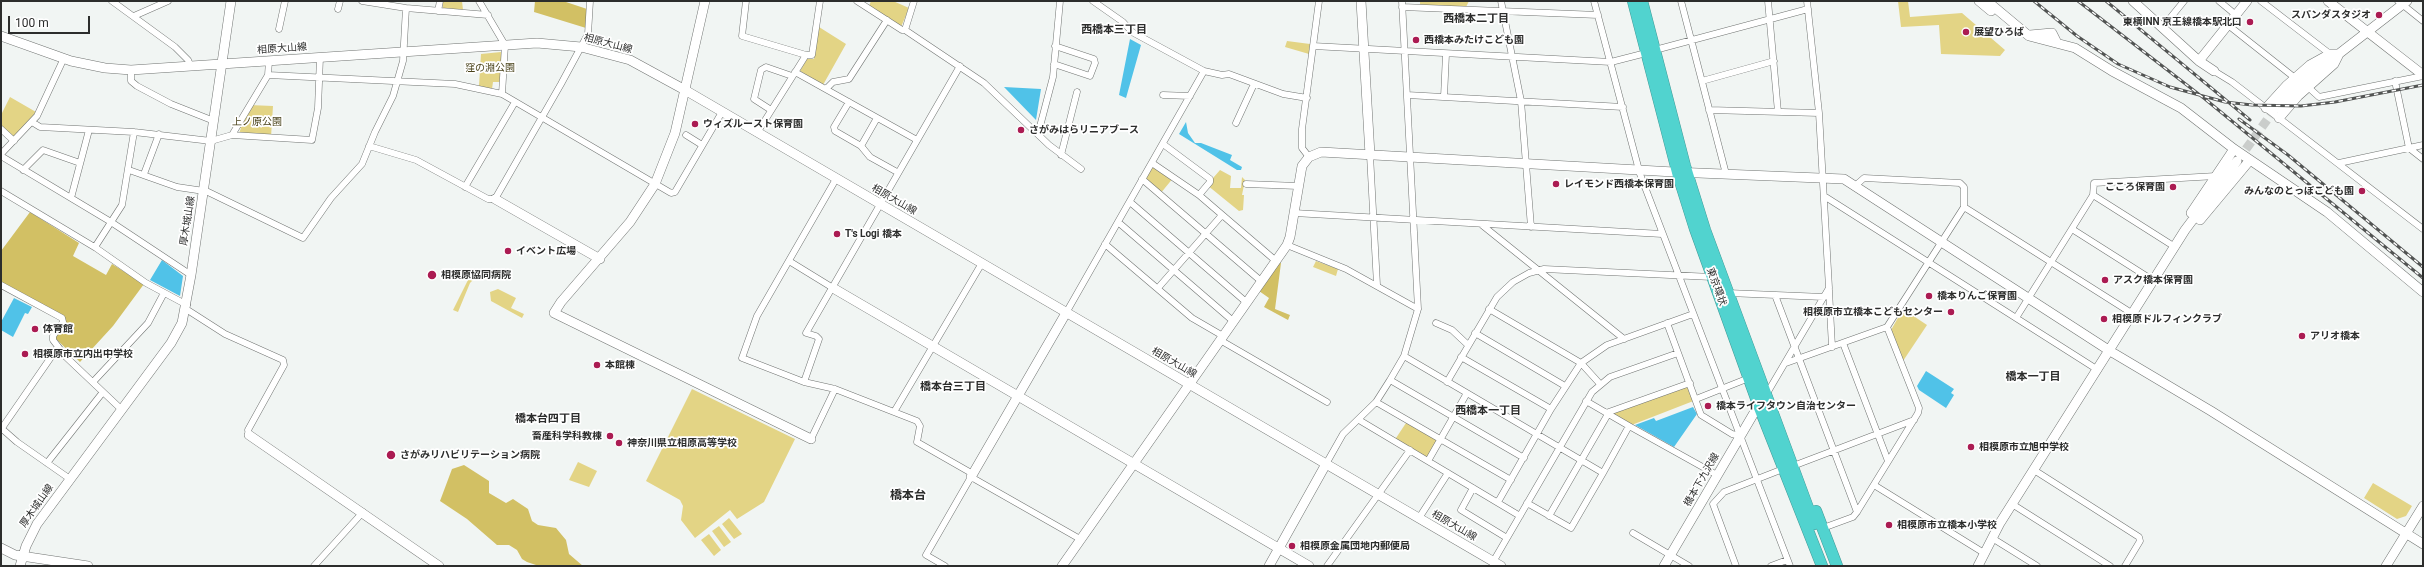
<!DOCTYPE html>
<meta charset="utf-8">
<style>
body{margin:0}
#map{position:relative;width:2424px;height:567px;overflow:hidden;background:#f1f5f3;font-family:Roboto,sans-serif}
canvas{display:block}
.frame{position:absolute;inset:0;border:2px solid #2c2d2c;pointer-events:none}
.scale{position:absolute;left:8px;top:16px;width:82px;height:18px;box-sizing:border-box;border:2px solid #2c2d2c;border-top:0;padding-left:5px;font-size:12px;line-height:14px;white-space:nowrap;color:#2c2d2c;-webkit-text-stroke:3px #fff;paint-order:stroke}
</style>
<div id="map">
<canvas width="2424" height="567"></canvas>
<div class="frame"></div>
<div class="scale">100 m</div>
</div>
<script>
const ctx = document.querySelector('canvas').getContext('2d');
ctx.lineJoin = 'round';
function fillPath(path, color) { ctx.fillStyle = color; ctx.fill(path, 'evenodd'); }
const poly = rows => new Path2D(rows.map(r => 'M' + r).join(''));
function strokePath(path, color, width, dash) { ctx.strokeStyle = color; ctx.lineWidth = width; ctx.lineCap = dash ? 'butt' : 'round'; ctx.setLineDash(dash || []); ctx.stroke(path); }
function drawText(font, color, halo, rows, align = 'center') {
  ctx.font = font + ' Roboto,"Noto Sans JP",sans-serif'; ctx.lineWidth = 3.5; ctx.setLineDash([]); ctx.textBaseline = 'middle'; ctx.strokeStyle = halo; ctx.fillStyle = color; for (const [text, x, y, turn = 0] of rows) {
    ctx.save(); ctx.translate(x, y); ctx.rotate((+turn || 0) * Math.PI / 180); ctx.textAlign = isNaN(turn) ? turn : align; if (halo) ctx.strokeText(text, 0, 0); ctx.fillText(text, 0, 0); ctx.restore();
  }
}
const green = poly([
 [442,1,462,1,463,10,443,8],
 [871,1,893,1,909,8,901,27,869,6],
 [1420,1,1469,1,1466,7,1420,5],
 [1898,1,1908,1,1910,17,1962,13,2005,50,2000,56,1941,54,1939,25,1901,27],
 [819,27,846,44,823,85,800,71,807,59,814,59],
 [1287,41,1310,44,1309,54,1285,47],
 [501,52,501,82,493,82,492,89,479,86,481,54],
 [10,97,36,112,16,136,13,136,1,126,1,115],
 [249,105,273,106,271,137,238,136,241,128,237,126],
 [1152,163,1174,177,1160,194,1142,179],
 [1220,170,1231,176,1230,188,1241,188,1242,177,1245,180,1242,195,1244,195,1243,210,1239,211,1207,185],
 [1316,261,1338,269,1336,276,1313,267],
 [470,276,474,279,470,283,458,312,453,310],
 [498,289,516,298,511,308,524,314,522,318,491,301,490,292],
 [1903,309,1927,325,1903,361,1891,330],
 [1690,383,1696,400,1629,426,1608,414],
 [692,389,795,439,764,502,737,519,730,510,695,538,681,520,683,506,680,500,646,481],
 [1408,420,1440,439,1428,461,1394,441],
 [578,462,597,471,589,487,569,480],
 [2373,483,2412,506,2406,516,2397,519,2364,498],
 [729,518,742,534,734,539,722,524],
 [719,526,731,542,724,547,712,531],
 [709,534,721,550,714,556,701,540]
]);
const forest = poly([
 [535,1,563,1,587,9,586,28,534,12],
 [30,212,79,243,73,256,106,275,112,264,144,284,113,326,80,362,55,338,66,321,63,317,1,283,1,251],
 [1279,263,1281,263,1275,309,1290,315,1288,320,1264,307,1269,298,1259,291],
 [464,465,489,481,489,493,506,503,513,499,528,509,532,521,538,525,556,528,566,540,569,554,583,566,539,566,527,562,522,559,517,550,509,545,497,545,467,519,440,501,452,469]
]);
const water = poly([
 [1130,39,1141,45,1126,98,1119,95],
 [1004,87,1041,89,1036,120],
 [1186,122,1188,133,1195,143,1201,143,1232,155,1230,160,1242,167,1241,170,1237,170,1179,134],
 [162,260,183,276,180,296,150,280],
 [14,298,32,307,28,314,25,313,13,337,1,330,1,322],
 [1926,371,1954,389,1951,393,1954,395,1946,408,1919,390,1917,386],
 [1693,407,1697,414,1674,447,1635,425,1654,418,1656,421]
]);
const secondaryTunnel = poly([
 [2238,160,2275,109]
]);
const street = poly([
 [112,1,175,47,188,60,191,67],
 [362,1,406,8,488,15],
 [479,1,505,45,502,94,671,193,675,192,722,112],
 [746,1,742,36,806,55],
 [857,1,902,30,905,30],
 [914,1,905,30,984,83,1049,145,1081,169],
 [1093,1,1123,22,1132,32,1204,71,1222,75,1229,74,1283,94,1307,98],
 [1501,1,1521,101,1531,227],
 [1594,1,1640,174,1790,566],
 [1681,1,1726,174],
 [1768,1,1778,112],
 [2219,1,2236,15],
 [2261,1,2330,54],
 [2398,1,2423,21],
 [1402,7,1598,15],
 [338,9,340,1],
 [438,11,440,1],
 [134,16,168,1],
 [2228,25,2295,78],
 [2162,28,2184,1],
 [279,29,285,1],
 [1313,46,1611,62,1646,53],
 [1655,50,1808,9],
 [1054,64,1090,76,1095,63,1094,59,1055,46],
 [131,70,131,81,137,86,171,104,214,121],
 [2214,71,2232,82,2423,229],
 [795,72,917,140],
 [268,75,455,84,502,94],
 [1702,81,1774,61],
 [2395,81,2409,148,2423,159],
 [2308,87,2319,97,2423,76],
 [826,89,833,82,849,79,887,20],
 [1163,95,1190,96],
 [1407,95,1623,107],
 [1444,97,1446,54],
 [849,102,834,127,835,131,861,146,870,157,897,172],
 [771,110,754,99,761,70,766,67,792,76],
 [1709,110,1819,113],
 [32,122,40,127,134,132,211,141,232,135,268,75,269,61],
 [1236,123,1254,84],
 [1,129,14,141],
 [757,133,806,55,812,55,820,1],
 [1038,134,1053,77,1060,1],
 [232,135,312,140,318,108,320,57],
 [686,135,702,145],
 [1163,144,1210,179,1210,182,1199,195],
 [369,146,416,160,488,199,495,199,561,84,588,34,590,1],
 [861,146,877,118],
 [1,154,37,116,64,58],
 [1061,155,1077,92],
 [1370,155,1377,285],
 [1,156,111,222,191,275],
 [1309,157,1302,148,1302,129,1319,1],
 [1152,163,1199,195,1276,261],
 [2339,163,2423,145],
 [23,170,43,150,80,163],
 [129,170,177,187,204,191],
 [144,174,159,134],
 [836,179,757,316,742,358,804,382,835,389,917,421,920,426,917,442,973,474],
 [1142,179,1261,281],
 [1246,184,1298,186],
 [465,187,515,102],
 [204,190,303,238,331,198,362,164,375,132,393,96,403,61,406,8],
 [1,191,96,248,146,283,187,305],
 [2093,195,2175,247],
 [1824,196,2098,370],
 [71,198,89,130],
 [1130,202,1246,302],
 [1964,207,2133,314],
 [1294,213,1662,234],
 [1118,222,1233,321],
 [1482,225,1624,339],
 [2072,229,2154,281],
 [1105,244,1192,318,1223,336],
 [1287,245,1346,269,1418,309],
 [95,247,122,205,134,132],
 [789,261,833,288],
 [1,285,62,318,63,322,53,336,53,340,66,357,122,410],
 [1158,288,1222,215],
 [1829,290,1832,347],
 [1728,293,1824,297],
 [1775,295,1857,512],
 [186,309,225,334,283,360,284,365,248,430,249,435],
 [1489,309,1581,363,1600,384],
 [1066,313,1204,71],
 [2016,318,2093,195,2094,183,2216,176],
 [1436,323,1452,330,1468,345],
 [1667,323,1701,415,1732,434,1740,436],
 [1475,333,1565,386],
 [1220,340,1327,402],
 [1843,343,1888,461],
 [1404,356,1603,473],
 [1461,357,1551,409],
 [1786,363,1887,327,1964,207,1964,187,1960,183,1864,178,1855,186],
 [1390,380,1524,458],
 [93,382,148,323,164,293],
 [804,382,819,339,816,336,806,333,960,66],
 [1447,382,1497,297,1513,282,1529,273,1544,269,1712,277],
 [1766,395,1829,288,1819,113,1807,1],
 [1696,399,1749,378],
 [1376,402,1511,480],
 [894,412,982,263],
 [1606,413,1690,383],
 [1359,420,1520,516],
 [1629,426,1717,475],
 [1,428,17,442,70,479],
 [2,428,58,347],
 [811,439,835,389],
 [1428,461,1467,393],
 [47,463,103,392],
 [1326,464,1343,434,1376,402,1390,380,1404,356,1418,309,1402,1],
 [1793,466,1914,420],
 [2034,470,2139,537,2140,541,2125,566],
 [1874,485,1984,553],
 [1473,488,1461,510,1507,538],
 [1498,502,1551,409,1581,363,1607,345,1693,314],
 [1527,503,1571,528,1603,473,1629,426,1586,401],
 [2012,504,2110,566],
 [1549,516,1608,414],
 [1419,518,1448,473],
 [1823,528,1853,517,1857,512,1918,413,1919,408,1887,327],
 [1633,533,1689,566],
 [1992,538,2037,566],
 [1493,562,1592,392,1610,377,1678,353],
 [314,566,363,512],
 [945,566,926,555,971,477,1080,539],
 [1327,566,1410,450],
 [1736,566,1713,504,1724,492,1783,469],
 [1771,566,1787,560]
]);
const secondary = poly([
 [705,1,675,133,655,184,630,222,561,302,554,313,811,439],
 [1361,1,1370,155],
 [1979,1,1991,11],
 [1987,1,2029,36,2075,48,2112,71,2181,108,2234,149,2327,212,2423,292],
 [2133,1,2199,61,2214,71],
 [2328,1,2423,75],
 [2030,35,2052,33,2057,43],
 [1,36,71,61,105,68,131,70,537,43,581,47,630,60,685,90,1501,566],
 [2199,61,2247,1],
 [2266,108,2286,86,2310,65,2330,54,2339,54,2334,64,2298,96,2279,118],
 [2275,109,2300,84,2407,1],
 [495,199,600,259],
 [2191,213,2234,149],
 [2200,220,2250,160],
 [833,288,1309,566],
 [249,435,439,566],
 [971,477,1066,313],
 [1,548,15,555,88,566],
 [20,566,26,546,37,524,171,343,182,323,191,275,231,1],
 [1062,566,1287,245,1290,237,1302,166,1309,157,1321,152,1674,172,1844,179,2110,351,2211,411,2423,544],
 [1269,566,1326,464],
 [1664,566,1761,401],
 [1978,566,2000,523,2185,230,2237,161],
 [2386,566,2423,506]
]);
const highway = poly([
 [1633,1,1679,178,1695,229,1758,404,1822,566],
 [1642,1,1685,166,1705,230,1814,524],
 [1816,511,1837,566]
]);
const rail = poly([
 [2034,1,2077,36,2118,64,2170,87,2225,102,2252,105,2301,106,2335,102,2423,85],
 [2078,1,2205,99,2423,278],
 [2106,1,2250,120],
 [2239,119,2288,155,2423,267]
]);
const markers = [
 [2379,15,4,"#ab1b52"],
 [2250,22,4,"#ab1b52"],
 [1966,32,4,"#ab1b52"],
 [1416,40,4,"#ab1b52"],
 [695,124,4,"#ab1b52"],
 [1021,130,4,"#ab1b52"],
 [1556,184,4,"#ab1b52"],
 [2173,187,4,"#ab1b52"],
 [2362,191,4,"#ab1b52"],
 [837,234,4,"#ab1b52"],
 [508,251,4,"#ab1b52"],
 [432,275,5,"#ab1b52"],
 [2105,280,4,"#ab1b52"],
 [1929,296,4,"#ab1b52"],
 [1951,312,4,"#ab1b52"],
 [2104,319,4,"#ab1b52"],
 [35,329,4,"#ab1b52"],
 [2302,336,4,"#ab1b52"],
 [25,354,4,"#ab1b52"],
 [597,365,4,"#ab1b52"],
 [1708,406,4,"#ab1b52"],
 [610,436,4,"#ab1b52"],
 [619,443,4,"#ab1b52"],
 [1971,447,4,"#ab1b52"],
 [391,455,5,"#ab1b52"],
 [1889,525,4,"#ab1b52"],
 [1292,546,4,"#ab1b52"]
];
const poiNames = [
 ["スパンダスタジオ",2371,15,"right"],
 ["東横INN 京王線橋本駅北口",2242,22,"right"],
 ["展望ひろば",1974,32],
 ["西橋本みたけこども園",1424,40],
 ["ウィズルースト保育園",703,124],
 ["さがみはらリニアブース",1029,130],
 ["レイモンド西橋本保育園",1564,184],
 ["こころ保育園",2165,187,"right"],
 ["みんなのとっぽこども園",2354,191,"right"],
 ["T's Logi 橋本",845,234],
 ["イベント広場",516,251],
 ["相模原協同病院",441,275],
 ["アスク橋本保育園",2113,280],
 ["橋本りんご保育園",1937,296],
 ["相模原市立橋本こどもセンター",1943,312,"right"],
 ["相模原ドルフィンクラブ",2112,319],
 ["体育館",43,329],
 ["アリオ橋本",2310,336],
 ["相模原市立内出中学校",33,354],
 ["本館棟",605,365],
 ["橋本ライフタウン自治センター",1716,406],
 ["畜産科学科教棟",602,436,"right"],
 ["神奈川県立相原高等学校",627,443],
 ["相模原市立旭中学校",1979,447],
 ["さがみリハビリテーション病院",400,455],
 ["相模原市立橋本小学校",1897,525],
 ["相模原金属団地内郵便局",1300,546]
];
const streetNames = [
 ["相原大山線",608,44,15],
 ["相原大山線",282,49,-4],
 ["相原大山線",894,200,30],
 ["厚木城山線",188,221,-81],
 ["東京環状",1716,287,70],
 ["相原大山線",1174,363,30],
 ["橋本下九沢線",1702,480,-60],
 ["厚木城山線",37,506,-55],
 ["相原大山線",1454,526,30]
];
const parkNames = [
 ["窪の淵公園",490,68],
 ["上ノ原公園",257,122]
];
const neighbourhoodNames = [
 ["西橋本二丁目",1476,19],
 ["西橋本三丁目",1114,30],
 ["橋本一丁目",2033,377],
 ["橋本台三丁目",953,387],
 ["西橋本一丁目",1488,411],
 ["橋本台四丁目",548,419]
];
const quarterNames = [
 ["橋本台",908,496]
];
fillPath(green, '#e3d485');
fillPath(forest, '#d2c064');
fillPath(water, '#50c2e8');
strokePath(secondaryTunnel, '#cacdcb', 9, [9, 4.5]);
strokePath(street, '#717472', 7);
strokePath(secondary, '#717472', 10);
strokePath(highway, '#449996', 12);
strokePath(street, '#fff', 6);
strokePath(secondary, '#fff', 9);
strokePath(highway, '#51d3cf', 11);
strokePath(rail, '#525453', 3);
strokePath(rail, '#fff', 1.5, [4.5]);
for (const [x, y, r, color] of markers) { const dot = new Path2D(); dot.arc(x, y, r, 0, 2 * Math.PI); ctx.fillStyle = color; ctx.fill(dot); strokePath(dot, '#fff', 1.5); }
drawText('bold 10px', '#2c2d2c', '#fff', poiNames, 'left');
drawText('10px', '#2c2d2c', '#fff', streetNames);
drawText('10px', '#49421a', '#fff', parkNames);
drawText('bold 11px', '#2c2d2c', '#fff', neighbourhoodNames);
drawText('bold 12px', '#2c2d2c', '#fff', quarterNames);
</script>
